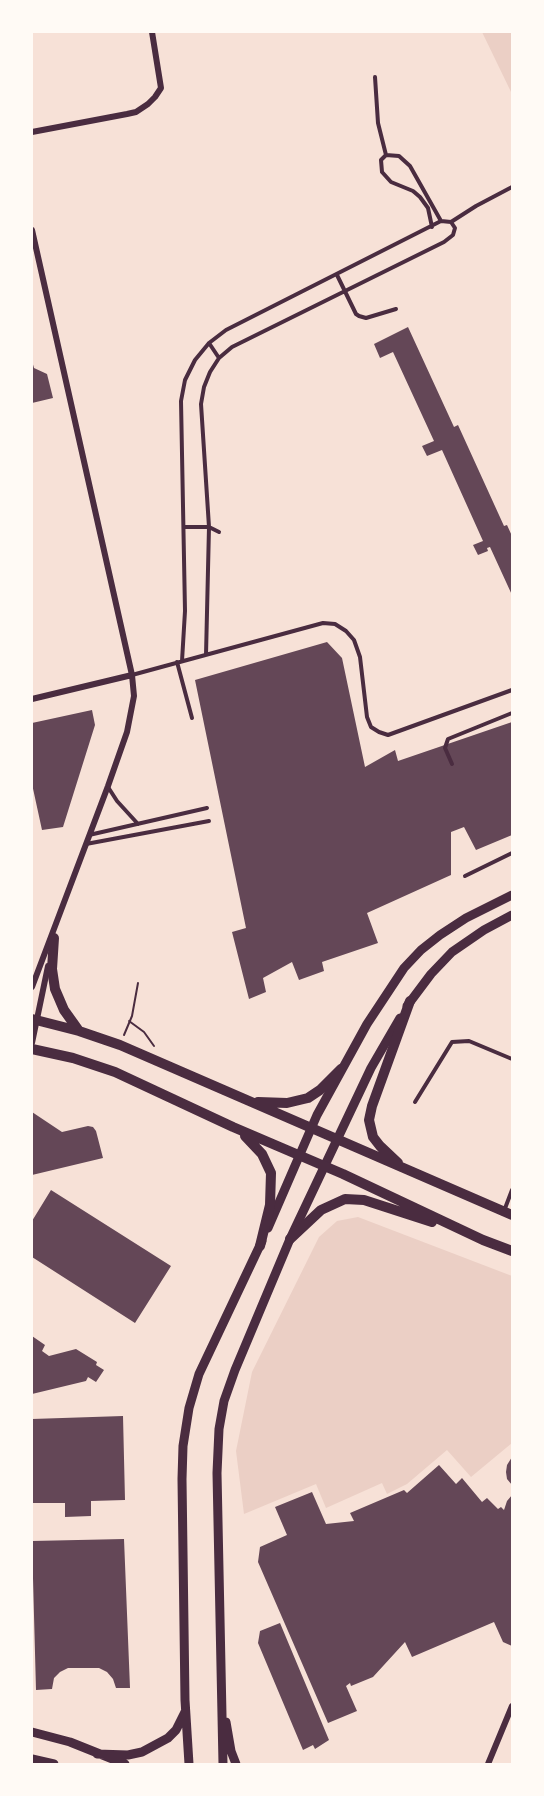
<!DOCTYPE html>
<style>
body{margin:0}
#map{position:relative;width:544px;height:1796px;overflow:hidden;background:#f7e1d7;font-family:"Roboto Condensed",sans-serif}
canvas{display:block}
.frame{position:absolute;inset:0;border:33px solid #fffaf5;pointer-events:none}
</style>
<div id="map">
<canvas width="544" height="1796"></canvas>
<div class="frame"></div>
</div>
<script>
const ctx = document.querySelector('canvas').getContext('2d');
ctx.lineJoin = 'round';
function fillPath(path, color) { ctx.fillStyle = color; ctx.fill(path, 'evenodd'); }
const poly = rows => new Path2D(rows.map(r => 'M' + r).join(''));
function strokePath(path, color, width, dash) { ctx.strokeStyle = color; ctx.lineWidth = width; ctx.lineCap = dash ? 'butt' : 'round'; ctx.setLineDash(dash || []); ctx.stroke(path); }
const green = poly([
 [482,32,512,32,512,94],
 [358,1217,512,1276,512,1443,471,1477,447,1450,407,1484,387,1494,382,1483,326,1508,316,1484,244,1514,236,1451,252,1372,319,1237,337,1221]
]);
const building = poly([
 [408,327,454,427,458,425,504,526,507,525,512,536,512,595,490,547,487,548,488,551,478,555,473,545,483,541,442,450,427,456,422,446,434,441,393,352,380,358,374,344],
 [32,361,34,368,47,374,53,398,32,403],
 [327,642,342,658,365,767,395,750,398,761,512,722,512,835,476,850,464,827,451,832,451,875,367,913,378,943,322,962,324,971,299,980,292,962,263,978,266,992,249,999,232,932,246,928,195,680],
 [92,710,95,725,63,827,42,830,32,784,32,723],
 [32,1112,62,1132,88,1126,93,1127,96,1131,103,1158,32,1175],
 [51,1190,171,1266,135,1323,32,1257,32,1221],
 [32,1336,45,1345,42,1351,49,1356,76,1349,97,1362,96,1365,104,1370,96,1382,88,1377,86,1381,32,1394],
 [123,1416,125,1500,91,1501,91,1516,65,1517,65,1503,32,1503,32,1419],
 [512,1457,512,1485,507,1479,506,1472,507,1465],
 [439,1465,456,1484,462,1478,482,1502,487,1498,498,1509,501,1507,504,1510,507,1501,512,1495,512,1646,503,1642,494,1622,412,1657,405,1642,373,1677,351,1686,350,1683,346,1686,357,1711,328,1723,258,1562,260,1547,287,1535,275,1507,312,1492,326,1524,354,1521,350,1513,404,1490,407,1493],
 [124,1539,130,1688,116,1688,113,1679,107,1672,99,1668,68,1668,60,1672,54,1678,52,1689,36,1690,32,1541],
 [280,1623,329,1740,315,1749,313,1745,303,1750,258,1643,260,1631]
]);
const path = poly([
 [129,1021,144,1032,154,1046],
 [124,1035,132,1016,138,983]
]);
const service = poly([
 [375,77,378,123,386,155],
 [451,222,476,206,512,187],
 [432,227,428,208,420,197,413,191,391,182,382,172,381,160,386,155,399,156,410,166,441,221],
 [337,275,356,314,359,316,366,318,396,309],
 [209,343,219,358],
 [184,527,209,527,219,532],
 [182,661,185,611,181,401,185,380,195,360,209,343,226,330,441,221,451,222,455,228,453,235,444,242,232,347,219,358,210,372,204,387,201,404,209,527,206,655],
 [177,662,192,718],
 [132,675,323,623,335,624,346,631,354,640,360,657,367,717,371,727,379,732,388,735,512,690],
 [452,764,445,748,448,739,512,713],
 [108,787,117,801,138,824],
 [89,835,207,808],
 [86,844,209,821],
 [465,876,512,853],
 [415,1102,452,1042,469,1041,512,1059],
 [504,1211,512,1190]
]);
const minor = poly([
 [32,132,127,114,136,112,148,104,155,97,161,88,152,32],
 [32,230,132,675,134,696,127,732,108,786,32,987],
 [32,699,132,675],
 [32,1043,48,966],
 [488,1764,512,1706]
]);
const tertiary = poly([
 [407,1006,431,974,452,952,484,930,512,915],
 [268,1228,317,1115,367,1024,404,968,421,950,440,935,466,918,512,895],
 [226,1722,231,1751,236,1764],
 [32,1732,70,1742,125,1764],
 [97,1754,128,1755,142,1752,168,1738,176,1730,185,1712],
 [32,1759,54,1764],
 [189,1764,185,1700,182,1479,183,1446,189,1408,199,1374,262,1241],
 [223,1764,217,1473,219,1429,224,1401,235,1370,290,1239,371,1068,400,1018]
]);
const secondary = poly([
 [54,938,52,969,55,989,64,1010,79,1031],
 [32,1019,79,1031,120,1045,512,1215],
 [32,1049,73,1058,115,1072,233,1127,343,1174,483,1240,512,1251],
 [258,1102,287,1103,308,1098,320,1090,341,1069],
 [245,1136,262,1154,271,1173,270,1205,260,1246],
 [398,1163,380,1146,373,1137,369,1120,372,1106,410,1001],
 [290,1239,321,1210,345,1199,364,1200,432,1222]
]);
fillPath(green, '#ebcfc5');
fillPath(building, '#644757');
strokePath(path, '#4a2c40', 2);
strokePath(service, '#4a2c40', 4);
strokePath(minor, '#4a2c40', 6);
strokePath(tertiary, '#4a2c40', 9);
strokePath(secondary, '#4a2c40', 10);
</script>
